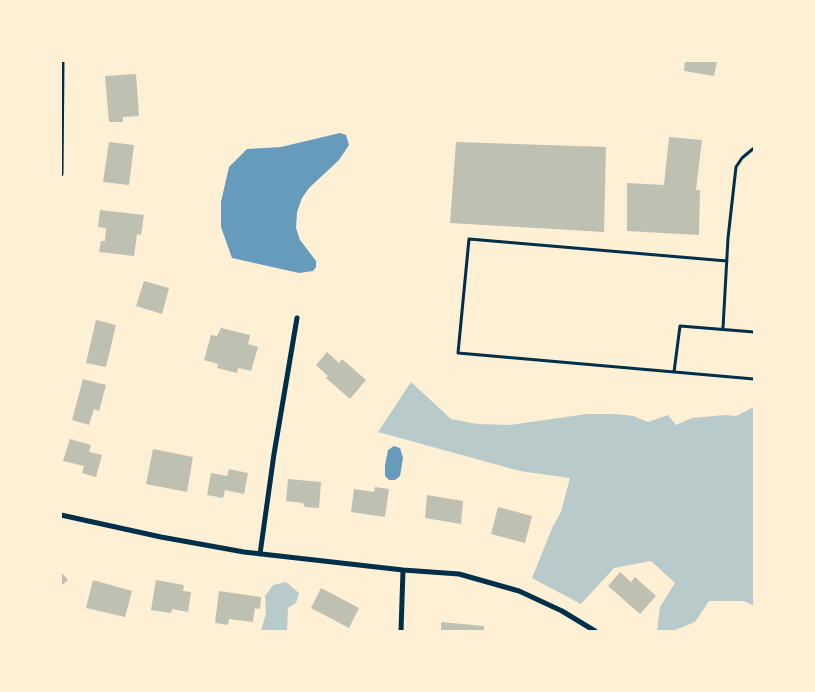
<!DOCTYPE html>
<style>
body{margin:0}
#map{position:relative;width:815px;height:692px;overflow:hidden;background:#fdf0d5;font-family:"Alegreya Sans",sans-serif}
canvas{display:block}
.frame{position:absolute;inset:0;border:62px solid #fdf0d5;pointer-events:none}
</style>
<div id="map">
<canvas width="815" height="692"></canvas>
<div class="frame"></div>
</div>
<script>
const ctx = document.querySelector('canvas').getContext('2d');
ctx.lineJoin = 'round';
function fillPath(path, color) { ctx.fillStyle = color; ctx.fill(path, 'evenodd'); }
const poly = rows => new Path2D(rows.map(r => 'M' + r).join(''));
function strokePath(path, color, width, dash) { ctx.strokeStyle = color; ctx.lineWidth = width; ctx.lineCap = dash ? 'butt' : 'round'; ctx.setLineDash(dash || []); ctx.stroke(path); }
const green = poly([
 [411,382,451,419,477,424,510,425,587,414,615,414,633,416,648,422,668,415,676,425,692,418,725,415,736,416,754,407,754,606,744,601,709,601,695,622,673,631,657,631,660,607,675,583,651,561,614,568,581,604,532,578,553,526,561,512,570,478,520,471,378,432],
 [286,582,299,593,296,603,288,608,287,631,261,631,266,613,265,596,273,585]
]);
const water = poly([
 [340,133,346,135,349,145,339,160,309,188,302,198,297,212,296,228,300,240,316,261,316,267,313,271,299,273,232,258,221,227,221,202,229,167,247,149,281,147],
 [394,446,400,448,403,458,400,476,395,480,389,480,385,476,385,465,388,450]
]);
const building = poly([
 [685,61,717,61,714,76,684,71],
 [136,74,139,116,123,117,123,122,109,122,105,76],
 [669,137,702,140,696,190,700,190,699,235,627,231,627,183,664,185],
 [109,142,134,145,129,185,103,182],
 [456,142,606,147,604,232,450,223],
 [100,210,144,215,141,235,137,234,134,256,99,252,101,241,105,241,106,228,98,227],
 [144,281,169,288,162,314,136,306],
 [96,320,116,325,106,367,86,363],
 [221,328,250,335,248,344,258,347,251,371,238,368,237,373,217,368,218,364,204,360,211,335,217,336],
 [327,352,339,363,342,359,366,380,350,399,326,378,328,376,316,365],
 [83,379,106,385,99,411,94,409,89,425,72,420],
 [70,439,91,445,89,452,102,455,96,477,82,473,84,466,63,461],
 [153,449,193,457,187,492,146,484],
 [229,469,248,473,244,494,225,490,223,498,207,495,211,473,227,476],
 [288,479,321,482,319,508,305,507,303,503,286,501],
 [375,487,389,489,385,517,351,512,354,489,374,492],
 [427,495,463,501,461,524,425,518],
 [498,507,532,516,525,543,491,534],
 [61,572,68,580,61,586],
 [620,572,631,582,635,577,656,596,640,614,608,586],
 [93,580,132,591,125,617,86,608],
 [156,580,184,585,183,591,191,592,188,612,172,609,171,613,151,610],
 [321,588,359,608,349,628,311,608],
 [219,591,261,597,260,609,255,608,253,622,229,619,228,625,215,623],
 [441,622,484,626,484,631,441,631]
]);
const service = poly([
 [727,261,469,239,458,353,754,379],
 [723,328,728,238,736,167,742,158,754,148],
 [674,372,680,326,754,332]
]);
const minor = poly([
 [61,174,62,61],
 [61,515,161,537,244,552,403,570,459,574,519,591,562,611,595,631],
 [260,554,274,454,297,318],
 [401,631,403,570]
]);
fillPath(green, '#b9caca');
fillPath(water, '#669bbc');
fillPath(building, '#bec0b2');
strokePath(service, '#003049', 3);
strokePath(minor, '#003049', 5);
</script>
